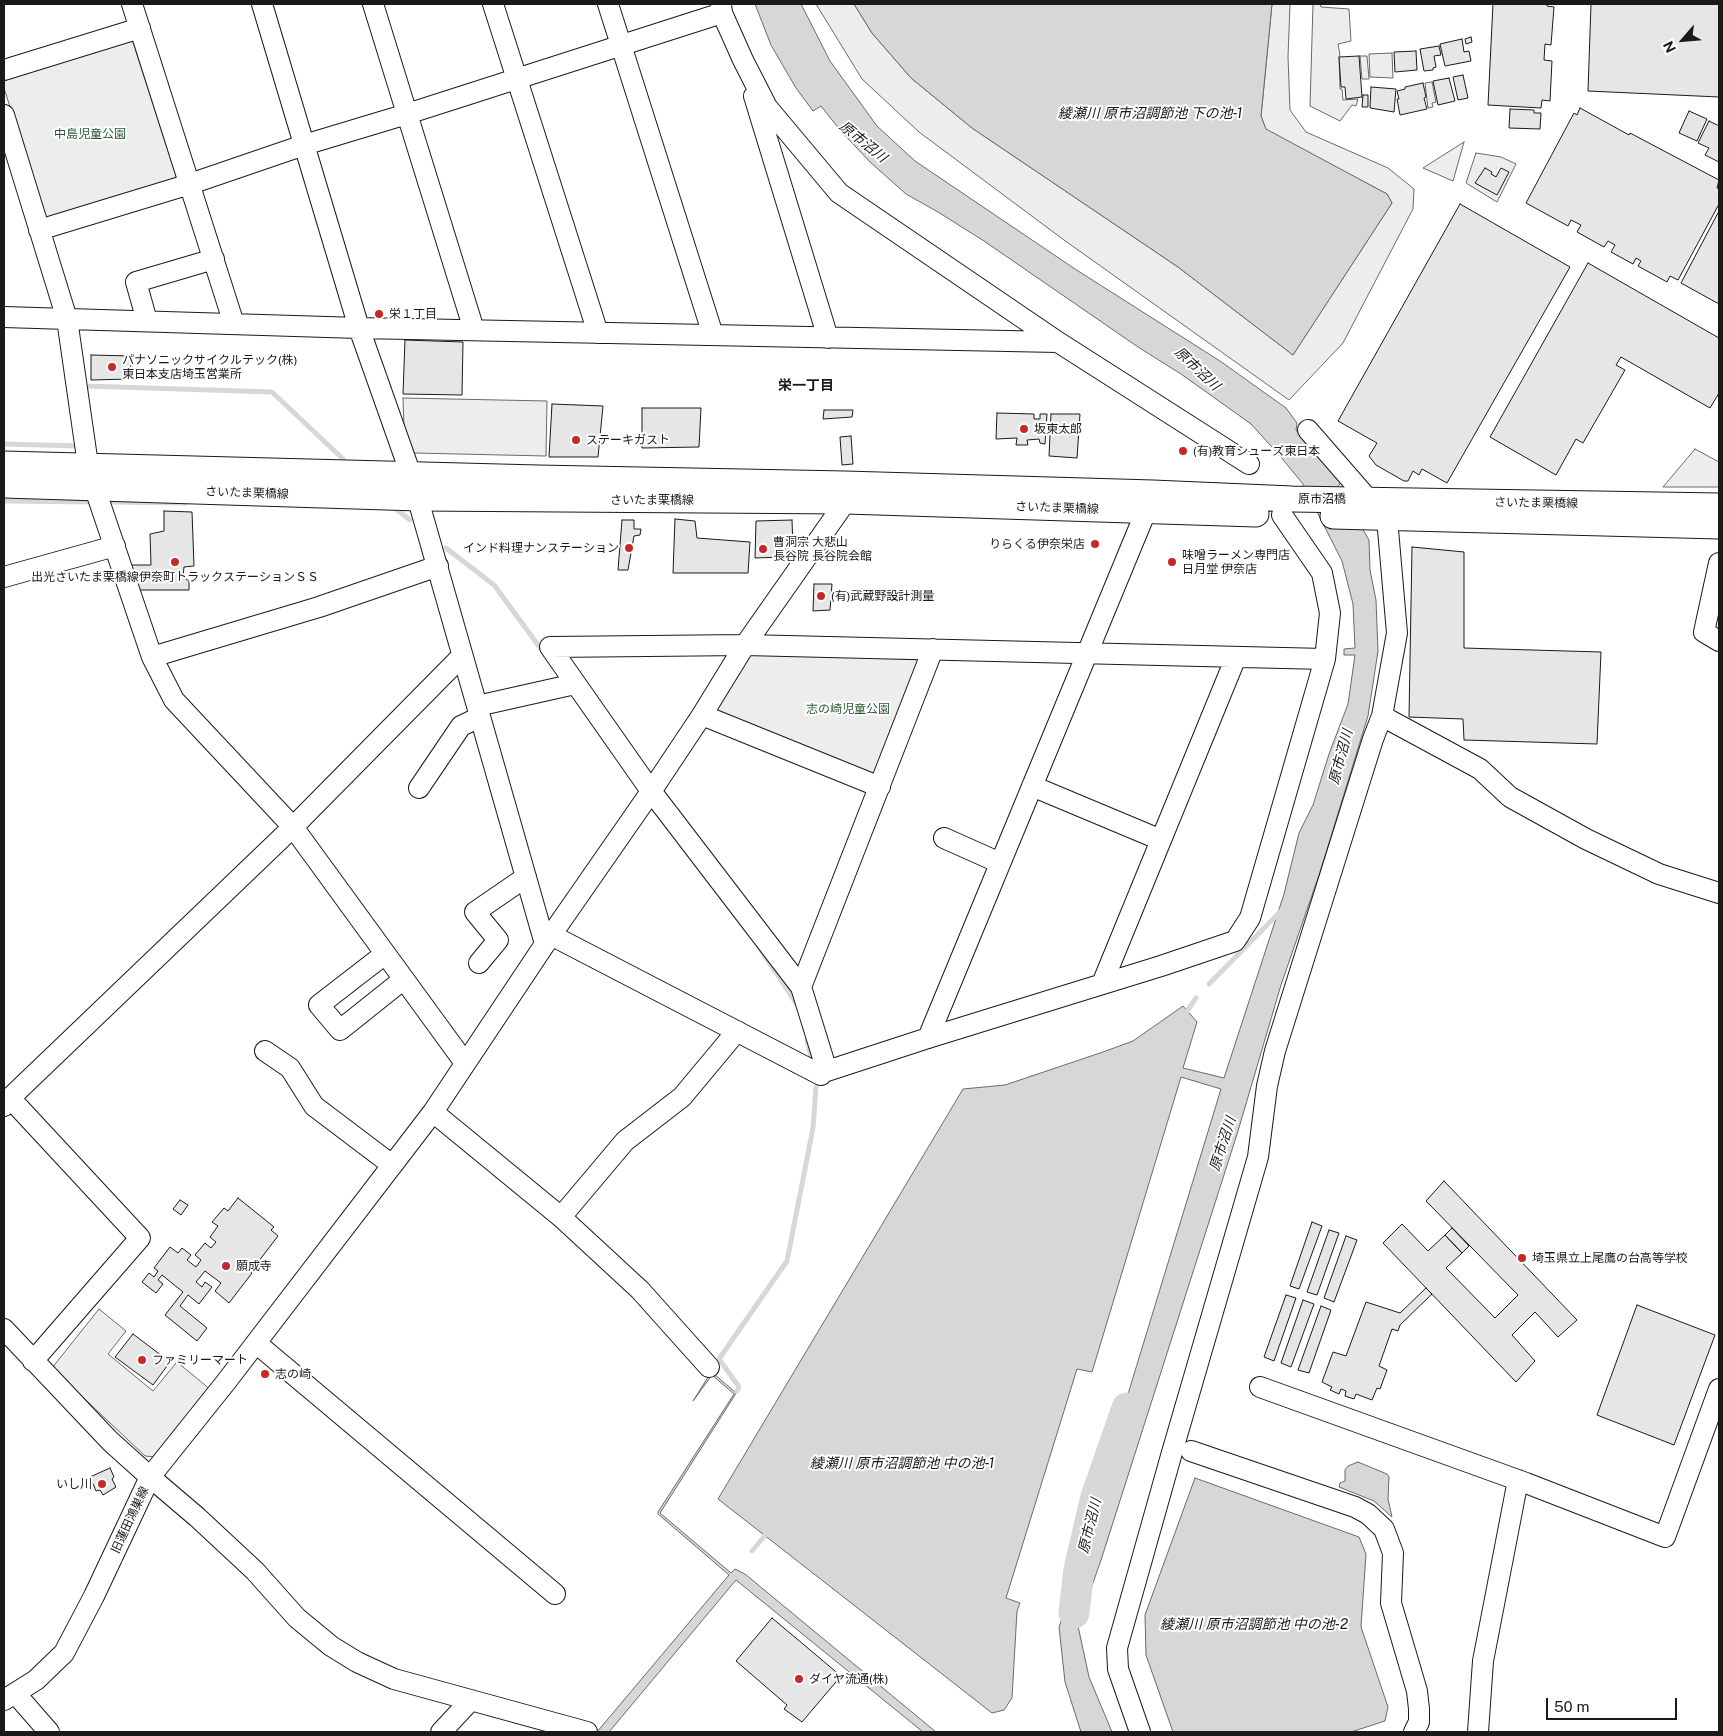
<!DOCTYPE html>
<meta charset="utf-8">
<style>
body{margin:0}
#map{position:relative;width:1723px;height:1736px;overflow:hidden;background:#fff;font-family:"Public Sans",sans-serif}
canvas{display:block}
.frame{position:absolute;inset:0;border:5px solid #1a1a1a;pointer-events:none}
.north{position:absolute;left:1658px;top:15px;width:50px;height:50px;-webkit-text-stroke:4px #fff;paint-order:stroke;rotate:243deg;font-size:14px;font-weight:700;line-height:20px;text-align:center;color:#1a1a1a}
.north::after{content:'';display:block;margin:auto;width:18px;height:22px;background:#1a1a1a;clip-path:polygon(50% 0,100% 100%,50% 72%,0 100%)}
.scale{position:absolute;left:1546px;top:1698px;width:131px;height:22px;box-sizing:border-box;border:2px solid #1a1a1a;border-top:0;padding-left:6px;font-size:15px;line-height:18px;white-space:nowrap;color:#1a1a1a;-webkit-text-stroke:4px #fff;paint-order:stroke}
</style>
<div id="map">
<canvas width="1723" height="1736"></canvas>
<div class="frame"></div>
<div class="north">N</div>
<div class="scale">50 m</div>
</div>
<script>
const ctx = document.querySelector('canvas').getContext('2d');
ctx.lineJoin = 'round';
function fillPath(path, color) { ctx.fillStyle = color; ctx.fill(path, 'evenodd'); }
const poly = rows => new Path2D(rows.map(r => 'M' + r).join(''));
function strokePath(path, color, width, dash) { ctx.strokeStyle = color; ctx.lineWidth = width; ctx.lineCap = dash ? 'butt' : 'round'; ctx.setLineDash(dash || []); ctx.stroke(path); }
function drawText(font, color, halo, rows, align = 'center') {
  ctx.font = font + ' "Public Sans","Noto Sans JP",sans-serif'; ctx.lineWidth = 4; ctx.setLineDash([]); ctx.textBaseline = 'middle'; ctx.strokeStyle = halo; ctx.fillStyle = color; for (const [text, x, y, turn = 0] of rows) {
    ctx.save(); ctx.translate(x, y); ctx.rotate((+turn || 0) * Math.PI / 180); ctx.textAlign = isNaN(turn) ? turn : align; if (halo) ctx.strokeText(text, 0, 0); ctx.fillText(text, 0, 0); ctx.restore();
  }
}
const built = poly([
 [816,4,854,4,872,33,911,78,972,128,1178,267,1293,355,1392,203,1387,194,1266,130,1261,116,1272,4,1290,4,1288,57,1290,110,1306,132,1388,168,1414,189,1413,209,1343,343,1289,400,1064,240,919,132,862,79,816,4],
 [1313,4,1320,4,1321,7,1349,9,1351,41,1338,44,1340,55,1339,56,1340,89,1342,89,1343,100,1358,99,1356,106,1352,105,1340,121,1310,106,1313,4],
 [131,36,177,179,46,221,4,88,4,77,131,36],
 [1392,53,1393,78,1370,77,1369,54,1392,53],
 [1360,56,1367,56,1369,79,1362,79,1360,56],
 [1432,82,1436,102,1432,103,1433,107,1428,108,1425,83,1432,82],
 [1464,142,1453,181,1423,168,1464,142],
 [1476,153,1501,157,1516,164,1497,202,1466,183,1476,153],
 [403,398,547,401,546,456,414,453,404,428,403,398],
 [1695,449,1719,462,1719,487,1663,487,1695,449],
 [750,652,923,660,877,778,717,710,750,652],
 [99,1309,126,1331,108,1354,153,1391,177,1362,211,1390,156,1457,145,1456,52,1368,99,1309]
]);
const water = poly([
 [755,4,801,4,830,61,877,126,915,161,1075,269,1220,361,1286,408,1297,423,1296,430,1341,482,1338,487,1369,540,1370,570,1376,600,1378,651,1368,716,1320,872,1281,985,1238,1131,1101,1560,1078,1626,1089,1677,1112,1732,1081,1732,1065,1682,1059,1627,1084,1559,1121,1417,1221,1089,1181,1077,1092,1372,1077,1369,1006,1598,1020,1603,1017,1611,1012,1698,1004,1710,992,1713,718,1499,963,1089,1005,1085,1103,1052,1133,1041,1183,1006,1197,1022,1183,1068,1224,1078,1284,894,1299,833,1313,805,1329,754,1348,704,1355,655,1344,655,1344,649,1355,648,1353,604,1342,561,1303,484,1280,456,1251,424,1181,374,1138,347,984,241,938,212,906,194,870,162,840,130,821,106,813,111,796,88,771,45,755,4],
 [854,4,1272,4,1261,116,1266,129,1387,194,1392,203,1293,355,1178,267,972,128,911,78,872,33,854,4],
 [710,1374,714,1374,735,1392,739,1386,740,1387,660,1513,731,1573,735,1569,745,1574,936,1732,923,1732,736,1580,609,1732,597,1732,729,1575,658,1514,658,1512,734,1394,712,1375,693,1401,710,1374],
 [1358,1462,1387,1474,1389,1477,1388,1499,1392,1517,1374,1501,1339,1487,1340,1483,1345,1481,1345,1470,1348,1466,1358,1462],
 [1195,1478,1359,1537,1366,1554,1361,1627,1388,1707,1385,1721,1351,1732,1173,1732,1146,1655,1145,1615,1195,1478]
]);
const stream = poly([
 [86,391,86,386,272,392,343,459],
 [4,444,81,446],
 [4,501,96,502],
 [104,502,186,503],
 [392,506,410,520],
 [446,548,494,585,544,653],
 [761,950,798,1006],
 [1209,984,1281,911],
 [1184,1016,1196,998],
 [807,1040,812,1061],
 [737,1391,739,1387,719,1359,787,1261,813,1128,816,1087],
 [752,1551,768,1532]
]);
const river = poly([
 [1074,1613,1079,1569,1096,1497,1127,1408]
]);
const building = poly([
 [1493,4,1547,4,1547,6,1554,7,1551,45,1545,44,1544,60,1552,61,1550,101,1542,100,1541,108,1488,105,1493,4],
 [1591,4,1719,4,1719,97,1588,91,1591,4],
 [1471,37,1472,42,1466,44,1465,39,1471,37],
 [1462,39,1464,52,1469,51,1471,61,1445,66,1440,44,1462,39],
 [1439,46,1441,55,1434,56,1436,67,1433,68,1433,70,1424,71,1420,49,1439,46],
 [1416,51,1417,70,1395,72,1394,52,1416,51],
 [1359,56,1362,97,1346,99,1345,87,1341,87,1339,57,1359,56],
 [1463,75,1468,98,1458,100,1453,77,1463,75],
 [1449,78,1455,101,1438,105,1433,81,1449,78],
 [1423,83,1426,97,1424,98,1427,109,1400,115,1397,99,1399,99,1397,91,1405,89,1405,87,1423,83],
 [1371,87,1396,89,1394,112,1370,108,1371,87],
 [1363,95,1368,95,1368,107,1362,107,1363,95],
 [1580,108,1629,135,1630,133,1719,180,1717,188,1719,189,1719,204,1678,280,1670,276,1667,282,1638,266,1641,261,1636,258,1633,264,1611,252,1615,245,1608,241,1604,247,1577,232,1581,225,1571,220,1568,226,1526,203,1574,113,1577,115,1580,108],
 [1510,109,1534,110,1534,113,1541,113,1540,129,1509,128,1510,109],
 [1689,111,1707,119,1697,141,1679,133,1689,111],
 [1709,121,1719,126,1719,162,1705,155,1709,148,1698,143,1709,121],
 [1485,168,1492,172,1491,174,1496,177,1501,168,1509,172,1497,195,1475,183,1485,168],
 [1460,204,1570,267,1447,483,1422,469,1419,475,1413,471,1408,481,1404,481,1376,465,1369,456,1377,443,1338,421,1460,204],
 [1719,211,1719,304,1681,283,1719,211],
 [1588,263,1719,338,1719,393,1710,408,1621,357,1616,365,1625,370,1583,443,1576,439,1556,475,1490,437,1588,263],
 [405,340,463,342,462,395,403,394,405,340],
 [91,355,131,356,130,379,91,380,91,355],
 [552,404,603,406,598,457,549,457,552,404],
 [642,408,701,408,699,447,642,448,642,408],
 [824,410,853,410,852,417,823,419,824,410],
 [997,413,1034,414,1034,419,1040,419,1040,414,1047,414,1045,444,1040,443,1039,439,1027,440,1028,445,1016,445,1017,438,996,439,997,413],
 [1051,414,1080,414,1077,458,1049,456,1051,414],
 [851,436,853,464,842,465,840,437,851,436],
 [164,511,192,512,194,566,184,567,183,577,189,581,189,590,138,590,130,565,151,565,150,534,164,531,164,511],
 [675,519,695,521,697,538,750,542,748,573,673,573,675,519],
 [622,520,634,520,634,529,641,529,640,535,634,536,628,570,618,570,622,520],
 [792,520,793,546,783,550,782,557,755,558,756,521,792,520],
 [1412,547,1464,552,1464,648,1601,652,1597,744,1464,740,1463,719,1409,717,1412,547],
 [814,584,832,584,830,610,813,611,814,584],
 [1444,1181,1577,1320,1558,1337,1535,1312,1512,1335,1535,1361,1516,1382,1383,1243,1402,1224,1428,1251,1445,1235,1462,1253,1446,1268,1495,1318,1518,1295,1426,1201,1444,1181],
 [238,1198,274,1227,271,1230,278,1236,255,1266,249,1261,244,1267,252,1273,229,1303,215,1291,221,1283,205,1271,196,1282,202,1287,205,1282,212,1287,199,1304,188,1295,180,1306,207,1328,197,1341,165,1315,183,1292,162,1275,158,1280,163,1284,156,1293,142,1282,149,1273,154,1277,158,1271,154,1268,170,1247,178,1253,182,1248,191,1255,187,1260,196,1267,201,1260,195,1255,205,1243,211,1248,216,1242,210,1237,218,1226,212,1222,224,1208,228,1211,238,1198],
 [180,1200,188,1205,181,1215,173,1209,180,1200],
 [1312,1222,1322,1226,1299,1289,1290,1286,1312,1222],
 [1452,1228,1469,1246,1462,1253,1445,1235,1452,1228],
 [1329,1230,1339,1233,1317,1295,1307,1292,1329,1230],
 [1346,1236,1357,1240,1334,1302,1324,1298,1346,1236],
 [1426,1288,1432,1294,1400,1325,1398,1331,1392,1329,1379,1366,1387,1370,1380,1389,1377,1388,1372,1400,1356,1394,1354,1399,1345,1396,1346,1391,1341,1389,1339,1394,1330,1390,1332,1387,1322,1382,1333,1352,1346,1356,1366,1302,1400,1313,1426,1288],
 [1286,1295,1296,1298,1274,1361,1264,1357,1286,1295],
 [1303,1300,1314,1304,1291,1367,1281,1363,1303,1300],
 [1637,1305,1715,1335,1674,1445,1597,1415,1637,1305],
 [1321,1306,1331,1310,1309,1373,1298,1370,1321,1306],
 [133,1334,170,1362,153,1385,115,1357,133,1334],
 [110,1468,114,1477,112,1479,116,1487,103,1495,100,1490,96,1491,90,1477,110,1468],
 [772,1618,841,1676,802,1722,784,1709,787,1705,736,1661,772,1618]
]);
const minor = poly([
 [132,4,234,324],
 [262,4,359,328,411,475,545,944],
 [373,4,474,330],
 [493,4,598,333],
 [608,4,713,335],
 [721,4,722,13,743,60,767,107,839,193,1058,342,1249,464],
 [4,70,140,28],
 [754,96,828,338],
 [4,115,67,319,88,465],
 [39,230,190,184,304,145,407,114,722,13],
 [4,317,359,328,1058,342],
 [147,321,136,282,214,259],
 [1308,430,1368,499],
 [95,489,152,657,174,700,293,827,465,1063],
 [1282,515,1322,573,1330,613,1325,659,1250,918,1235,941,1161,966,928,1038,827,1071,801,987,651,791,550,647,745,645,1325,659],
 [1387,518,1397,633,1382,716,1480,769,1510,797,1586,839,1659,874,1719,893],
 [1719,563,1704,632,1719,641],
 [4,577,115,546],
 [152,657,319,607,438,566],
 [477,706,575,684],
 [702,715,880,787],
 [1032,786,1161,840],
 [419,788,461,726,480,717],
 [944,838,1000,863],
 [551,935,821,1075],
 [385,954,319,1005,340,1030,404,979],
 [479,963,498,940,475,912,526,877],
 [1102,984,1236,657],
 [801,987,933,649],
 [928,1038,1151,499],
 [265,1051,290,1068,314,1106,392,1165],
 [10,1098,140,1238,33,1361],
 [4,1106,10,1098,293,827,462,656],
 [433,1112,561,1217,640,1290,709,1367],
 [561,1217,625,1141,682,1097,737,1031],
 [4,1329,110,1441,150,1477,94,1596,64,1653,36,1680,4,1700],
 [256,1343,555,1594],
 [1260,1387,1526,1483,1665,1537,1719,1389],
 [1191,1451,1355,1507,1368,1514,1384,1529,1393,1553,1391,1603,1417,1691,1419,1709,1419,1722,1414,1732],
 [15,1693,49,1732],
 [441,1732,471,1700],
 [587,1732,394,1679,357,1662,331,1646,297,1618,255,1571,197,1517,150,1477,226,1382,433,1112,545,944,650,793,702,715,745,645,846,501,845,489],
 [1140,1732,1118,1669,1117,1648,1171,1456,1258,1157,1267,1086,1275,1051,1373,739,1382,716],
 [1478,1732,1483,1661,1518,1480]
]);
const major = poly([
 [4,464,538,478,845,484,1153,493,1292,499,1719,506],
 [4,485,418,498,846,501,1256,514],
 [1333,516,1719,526]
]);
const markers = [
 [379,314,5,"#c62828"],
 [112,367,5,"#c62828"],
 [1024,429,5,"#c62828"],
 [576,440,5,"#c62828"],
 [1183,451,5,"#c62828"],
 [1095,544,5,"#c62828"],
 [629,548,5,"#c62828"],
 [763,549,5,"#c62828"],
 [175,562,5,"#c62828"],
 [1172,562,5,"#c62828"],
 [821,596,5,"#c62828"],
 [1522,1258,5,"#c62828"],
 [226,1266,5,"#c62828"],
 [142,1360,5,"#c62828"],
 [265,1374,5,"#c62828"],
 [102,1484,5,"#c62828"],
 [799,1679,5,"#c62828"]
];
const parkNames = [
 ["中島児童公園",90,134],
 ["志の崎児童公園",848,709]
];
const poiNames = [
 ["栄１丁目",389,314],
 ["パナソニックサイクルテック(株)",122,360],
 ["東日本支店埼玉営業所",122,374],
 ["坂東太郎",1034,429],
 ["ステーキガスト",586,440],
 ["(有)教育シューズ東日本",1193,451],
 ["曹洞宗 大悲山",773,542],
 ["長谷院 長谷院会館",773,556],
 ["りらくる伊奈栄店",1085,544,"right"],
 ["インド料理ナンステーション",619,548,"right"],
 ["味噌ラーメン専門店",1182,555],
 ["日月堂 伊奈店",1182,569],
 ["出光さいたま栗橋線伊奈町トラックステーションＳＳ",175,577,"center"],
 ["(有)武蔵野設計測量",831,596],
 ["埼玉県立上尾鷹の台高等学校",1532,1258],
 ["願成寺",236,1266],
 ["ファミリーマート",152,1360],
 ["志の崎",275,1374],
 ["いし川",92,1484,"right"],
 ["ダイヤ流通(株)",809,1679]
];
const streetNames = [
 ["さいたま栗橋線",247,493,2],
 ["原市沼橋",1322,499],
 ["さいたま栗橋線",652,500],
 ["さいたま栗橋線",1536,503,1],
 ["さいたま栗橋線",1057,508,2],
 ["旧蓮田鴻巣線",130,1520,-65]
];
const waterNames = [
 ["綾瀬川 原市沼調節池 下の池-1",1150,114],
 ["原市沼川",863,142,39],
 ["原市沼川",1197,369,43],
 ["原市沼川",1341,757,-75],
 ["原市沼川",1223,1144,-72],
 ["綾瀬川 原市沼調節池 中の池-1",902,1464],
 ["原市沼川",1090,1526,-76],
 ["綾瀬川 原市沼調節池 中の池-2",1254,1625]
];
const neighbourhoodNames = [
 ["栄一丁目",806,386]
];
fillPath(built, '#ededed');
strokePath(built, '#6a6a6a', 1);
fillPath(water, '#d7d7d7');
strokePath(water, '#6a6a6a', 1);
strokePath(stream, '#d7d7d7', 5);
strokePath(river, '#d7d7d7', 31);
fillPath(building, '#e6e6e6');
strokePath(building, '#1a1a1a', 1);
strokePath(minor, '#1a1a1a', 22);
strokePath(major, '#1a1a1a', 27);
strokePath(minor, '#fff', 20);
strokePath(major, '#fff', 25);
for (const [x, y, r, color] of markers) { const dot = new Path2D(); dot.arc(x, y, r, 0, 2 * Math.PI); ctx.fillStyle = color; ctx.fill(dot); strokePath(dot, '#fff', 2); }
drawText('12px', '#2b5a34', '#fff', parkNames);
drawText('12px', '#1a1a1a', '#fff', poiNames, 'left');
drawText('12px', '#1a1a1a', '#fff', streetNames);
drawText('italic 14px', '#1a1a1a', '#fff', waterNames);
drawText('bold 14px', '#1a1a1a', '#fff', neighbourhoodNames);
</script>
